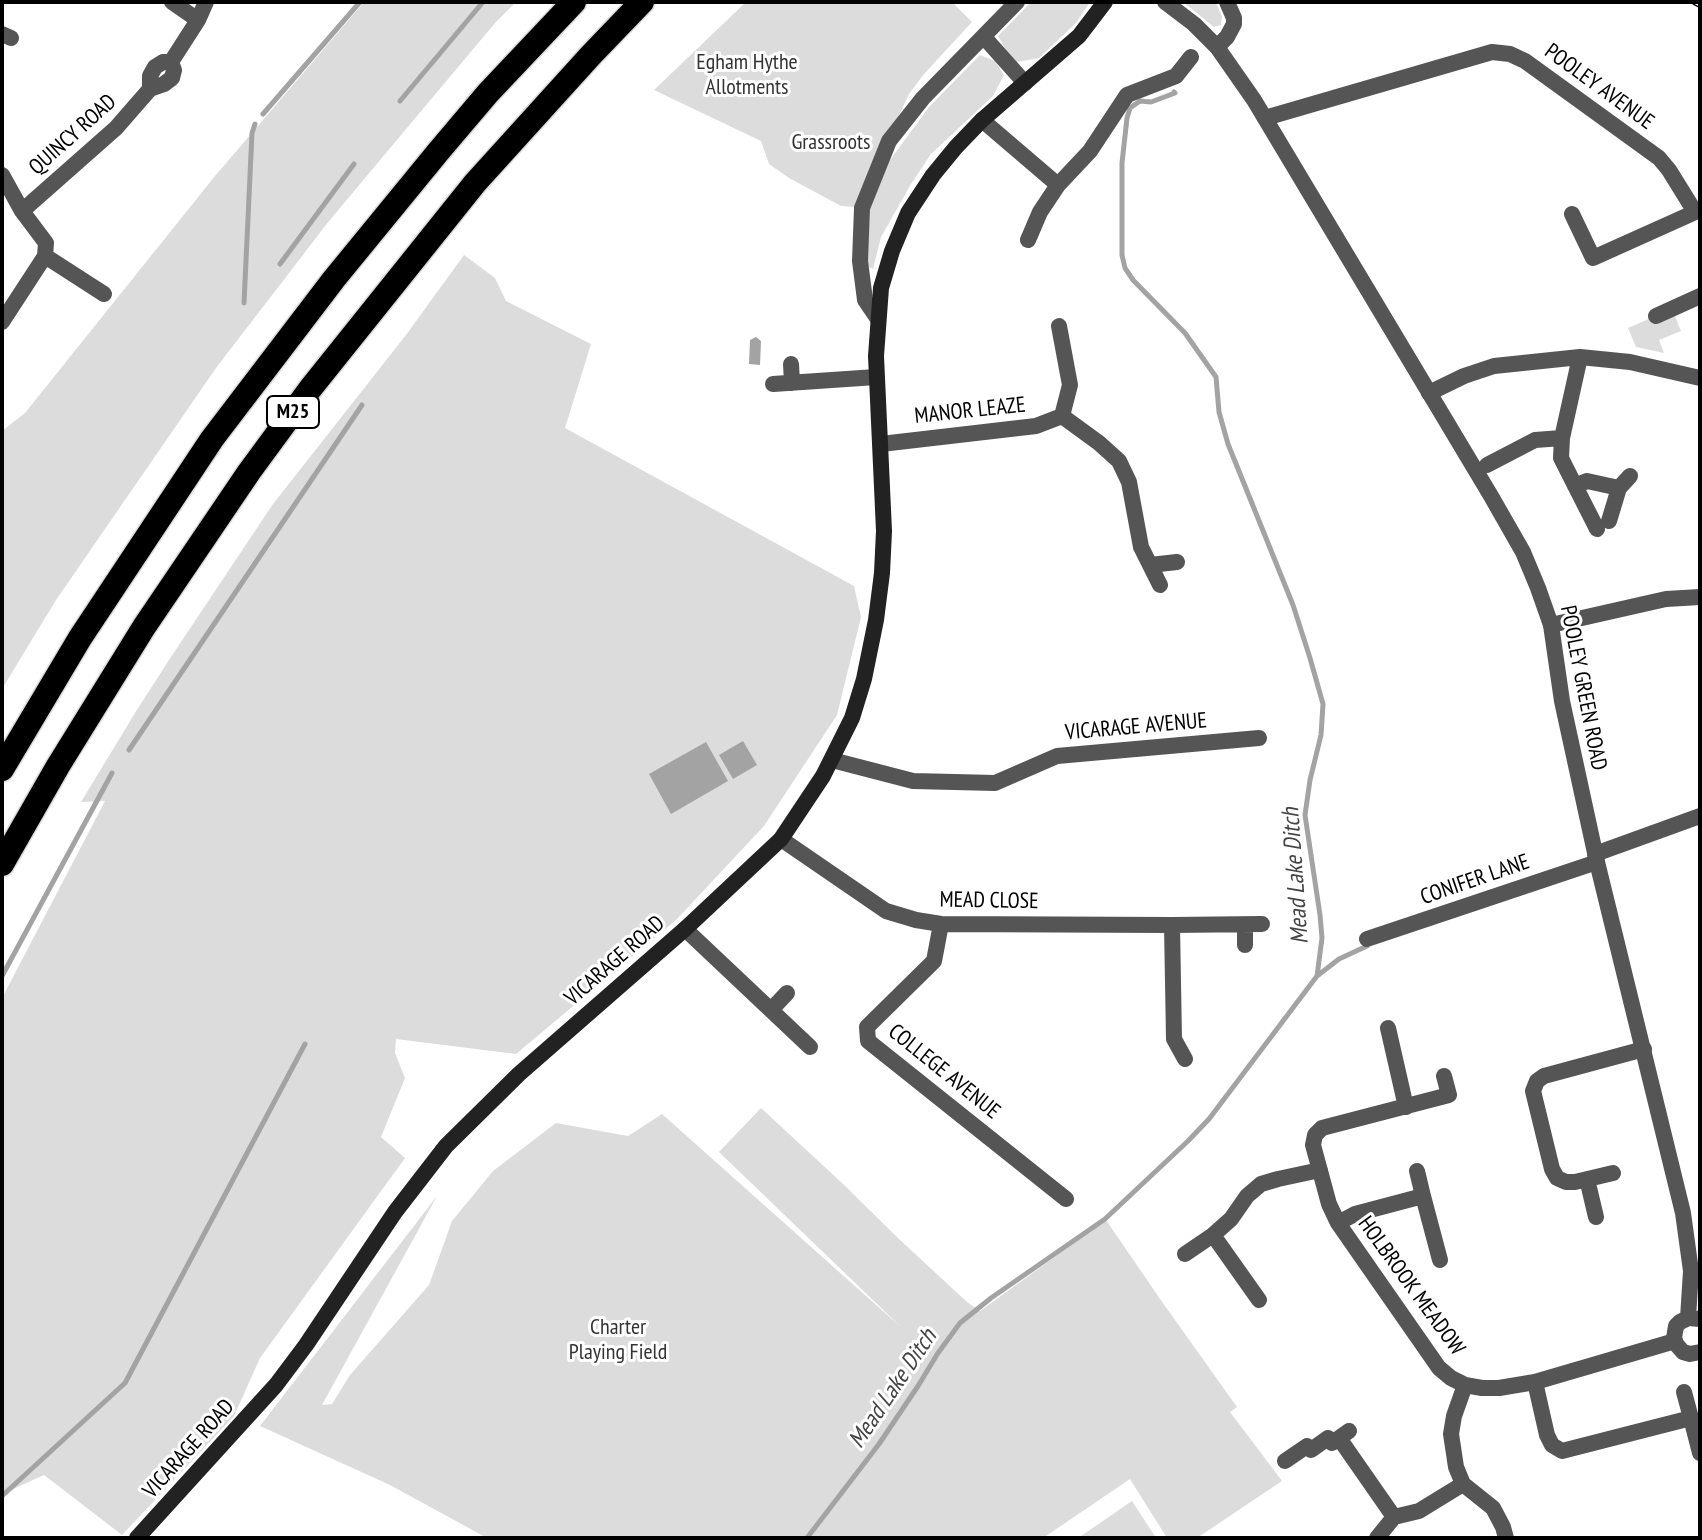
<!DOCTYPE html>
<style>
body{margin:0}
#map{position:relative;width:1702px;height:1540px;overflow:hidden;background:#fff;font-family:"PT Sans Narrow",sans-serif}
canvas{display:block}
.frame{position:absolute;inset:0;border:4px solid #000;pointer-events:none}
</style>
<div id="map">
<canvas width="1702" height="1540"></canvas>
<div class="frame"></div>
</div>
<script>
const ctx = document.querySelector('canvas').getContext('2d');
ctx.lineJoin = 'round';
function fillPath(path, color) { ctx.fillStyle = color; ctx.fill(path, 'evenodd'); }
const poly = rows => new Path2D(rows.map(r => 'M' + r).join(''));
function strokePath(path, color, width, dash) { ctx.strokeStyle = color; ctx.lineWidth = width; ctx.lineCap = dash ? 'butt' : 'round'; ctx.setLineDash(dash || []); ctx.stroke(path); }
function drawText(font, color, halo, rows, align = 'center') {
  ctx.font = font + ' "PT Sans Narrow",sans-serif'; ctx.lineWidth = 6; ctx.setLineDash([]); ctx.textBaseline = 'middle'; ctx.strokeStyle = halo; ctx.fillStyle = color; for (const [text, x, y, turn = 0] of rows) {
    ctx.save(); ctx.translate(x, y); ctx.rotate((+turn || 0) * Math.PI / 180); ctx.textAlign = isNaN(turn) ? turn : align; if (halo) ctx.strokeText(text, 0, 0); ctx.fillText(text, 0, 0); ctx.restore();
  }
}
const green = poly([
 [364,2,516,2,495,23,329,221,216,368,56,600,2,689,2,431,25,413,215,176],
 [746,2,952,2,972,22,924,74,909,94,856,207,841,206,789,178,769,164,761,141,654,90],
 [1031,2,1090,2,1076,23,1039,58,1017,62,1006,50,998,36],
 [1183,2,1216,2,1222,17,1221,25,1214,27],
 [980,55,995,61,1004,75,993,96,931,154,911,184,881,237,873,269,865,265,867,216,890,160,929,107],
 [464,255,495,278,506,301,591,344,565,428,854,586,861,617,837,715,764,826,676,920,516,1054,396,1039,395,1053,405,1078,381,1137,405,1158,260,1358,234,1416,122,1535,44,1475,2,1494,2,998,105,801,81,802,135,713,169,660,273,504,406,335],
 [1672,309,1681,331,1659,340,1664,353,1636,347,1628,328],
 [761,1108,842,1183,899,1239,967,1302,980,1311,1106,1220,1160,1299,1237,1407,1230,1412,1282,1481,1197,1538,1167,1538,1130,1479,1043,1538,487,1538,390,1485,260,1426,437,1196,322,1405,332,1404,350,1375,429,1285,452,1221,493,1171,556,1123,628,1136,662,1114,902,1328,719,1152],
 [1132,1501,1156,1538,1077,1538,1081,1536]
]);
const water = poly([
 [756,337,761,341,760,365,749,364,750,340],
 [743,741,757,765,733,779,719,755],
 [706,742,728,781,671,814,649,774]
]);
const stream = poly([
 [400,101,483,2],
 [263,114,360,2],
 [280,264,354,164],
 [244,303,252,133,255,124],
 [129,750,362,405],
 [2,976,112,773],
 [1317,976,1339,959,1367,946],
 [2,1496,125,1383,305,1044],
 [807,1538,879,1444,918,1386,938,1353,960,1323,991,1298,1105,1219,1188,1141,1209,1119,1317,976,1322,938,1320,915,1305,815,1310,780,1321,735,1323,704,1310,658,1293,605,1228,444,1219,412,1216,377,1185,333,1133,280,1125,268,1122,255,1122,163,1127,118,1130,108,1140,101,1151,102,1175,93,1174,92]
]);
const minor = poly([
 [172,2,198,20],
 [2,34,11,38],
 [984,37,1025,83],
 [1217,47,1227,37,1234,24,1234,18,1227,2],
 [150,89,150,76,155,67,163,62,171,62],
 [1265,118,1492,52,1510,54,1525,61,1659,158,1669,170,1695,212],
 [982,120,1058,185,1090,151,1127,95,1176,76,1191,57],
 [2,175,22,211,46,243,45,256,2,322],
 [22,211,116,128,150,89,164,84,172,78,174,70,171,62,198,20,206,2],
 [1572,214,1593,258,1700,210],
 [1028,240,1040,212,1058,185],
 [45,256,104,294],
 [1656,316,1700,296],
 [878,319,865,300,860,261,862,208,889,141,923,98,1017,2],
 [1580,357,1562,438,1561,458,1597,529],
 [791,364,792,383],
 [773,384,876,377],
 [1429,393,1464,376,1494,366,1580,357,1630,362,1700,378],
 [1062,416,1099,443,1119,461,1129,482,1141,547,1160,585],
 [881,444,1036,426,1062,416,1070,385,1059,326],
 [1487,465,1535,440,1562,438],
 [1575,486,1587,481,1619,488],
 [1609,521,1619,488,1630,476],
 [1150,565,1177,562],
 [1551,625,1666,599,1700,597],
 [832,760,913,781,995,783,1057,756,1259,738],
 [781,839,886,911,916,920,941,924,1172,925,1262,924],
 [1595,854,1700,816],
 [941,924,934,961,867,1027,868,1041,1066,1199],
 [1172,925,1174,1039,1185,1059],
 [1245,925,1245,945],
 [685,929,810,1047],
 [1367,939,1597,862],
 [771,1010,787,993],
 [1388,1028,1406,1107],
 [1444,1076,1449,1095,1322,1128,1315,1135,1313,1145,1329,1204,1338,1223,1439,1368,1451,1378,1465,1385,1482,1388,1499,1388,1535,1382,1675,1341],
 [1417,1171,1423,1196],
 [1613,1173,1575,1182,1566,1182,1557,1178,1552,1169,1533,1091,1537,1081,1544,1076,1644,1049],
 [1587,1179,1596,1217],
 [1338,1223,1355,1214,1423,1196,1440,1260],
 [1185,1254,1213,1235],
 [1259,1300,1213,1235,1231,1219,1247,1196,1261,1184,1278,1179,1320,1170],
 [1535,1382,1547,1435,1552,1445,1562,1451,1691,1418,1700,1453],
 [1465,1385,1454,1416,1451,1434,1456,1467,1463,1484,1493,1508,1503,1527,1506,1538],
 [1684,1392,1691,1418],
 [1339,1438,1394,1517,1377,1538],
 [1285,1461,1307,1446,1311,1450,1328,1438,1332,1443,1349,1431],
 [1394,1517,1419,1511,1463,1484]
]);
const tertiary = poly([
 [1165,2,1194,24,1217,47,1254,100,1491,496,1523,552,1538,588,1551,625,1562,701,1597,862,1683,1213,1691,1271,1688,1318],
 [1700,1319,1688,1318,1680,1322,1676,1326,1674,1338,1676,1344,1683,1352,1690,1354,1700,1352]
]);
const secondary = poly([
 [137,1538,276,1385,306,1345,395,1212,446,1146,519,1074,685,929,781,839,823,776,852,718,864,679,876,620,882,573,884,531,876,356,881,288,892,251,908,213,933,175,956,147,982,120,1079,36,1105,2]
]);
const motorway = poly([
 [2,769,80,638,212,439,334,279,438,152,488,93,574,2],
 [2,864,58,766,144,627,249,472,310,389,475,183,591,55,642,2]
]);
const rail = poly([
 [1696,2,1700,4]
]);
const shields = [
 [293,412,52]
];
const shieldNames = [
 ["M25",293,412]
];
const parkNames = [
 ["Egham Hythe",747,63],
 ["Allotments",747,88],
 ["Grassroots",831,143],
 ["Charter",618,1328],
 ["Playing Field",618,1353]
];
const streetNames = [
 ["POOLEY AVENUE",1599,87,36],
 ["QUINCY ROAD",73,135,-42],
 ["MANOR LEAZE",970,411,-6],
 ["POOLEY GREEN ROAD",1583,688,79],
 ["VICARAGE AVENUE",1136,727,-5],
 ["CONIFER LANE",1475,880,-19],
 ["MEAD CLOSE",989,901,1],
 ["VICARAGE ROAD",615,961,-41],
 ["COLLEGE AVENUE",944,1072,39],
 ["HOLBROOK MEADOW",1411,1286,54],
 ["VICARAGE ROAD",189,1449,-48]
];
const waterNames = [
 ["Mead Lake Ditch",1296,876,-94],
 ["Mead Lake Ditch",893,1389,-56]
];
fillPath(green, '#dcdcdc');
fillPath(water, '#a3a3a3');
strokePath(stream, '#a3a3a3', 5);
strokePath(motorway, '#dbdbdb', 27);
strokePath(minor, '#555', 16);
strokePath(tertiary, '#555', 16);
strokePath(secondary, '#222', 16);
strokePath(motorway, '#000', 24);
strokePath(rail, '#000', 8);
strokePath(rail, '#fff', 5, [15]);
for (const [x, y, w] of shields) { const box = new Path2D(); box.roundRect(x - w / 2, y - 16, w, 32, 6); ctx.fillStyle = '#fff'; ctx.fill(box); strokePath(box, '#000', 2); }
drawText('bold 20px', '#000', null, shieldNames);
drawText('22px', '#333', '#fff', parkNames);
drawText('22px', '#000', '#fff', streetNames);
drawText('italic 24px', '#444', '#fff', waterNames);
</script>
